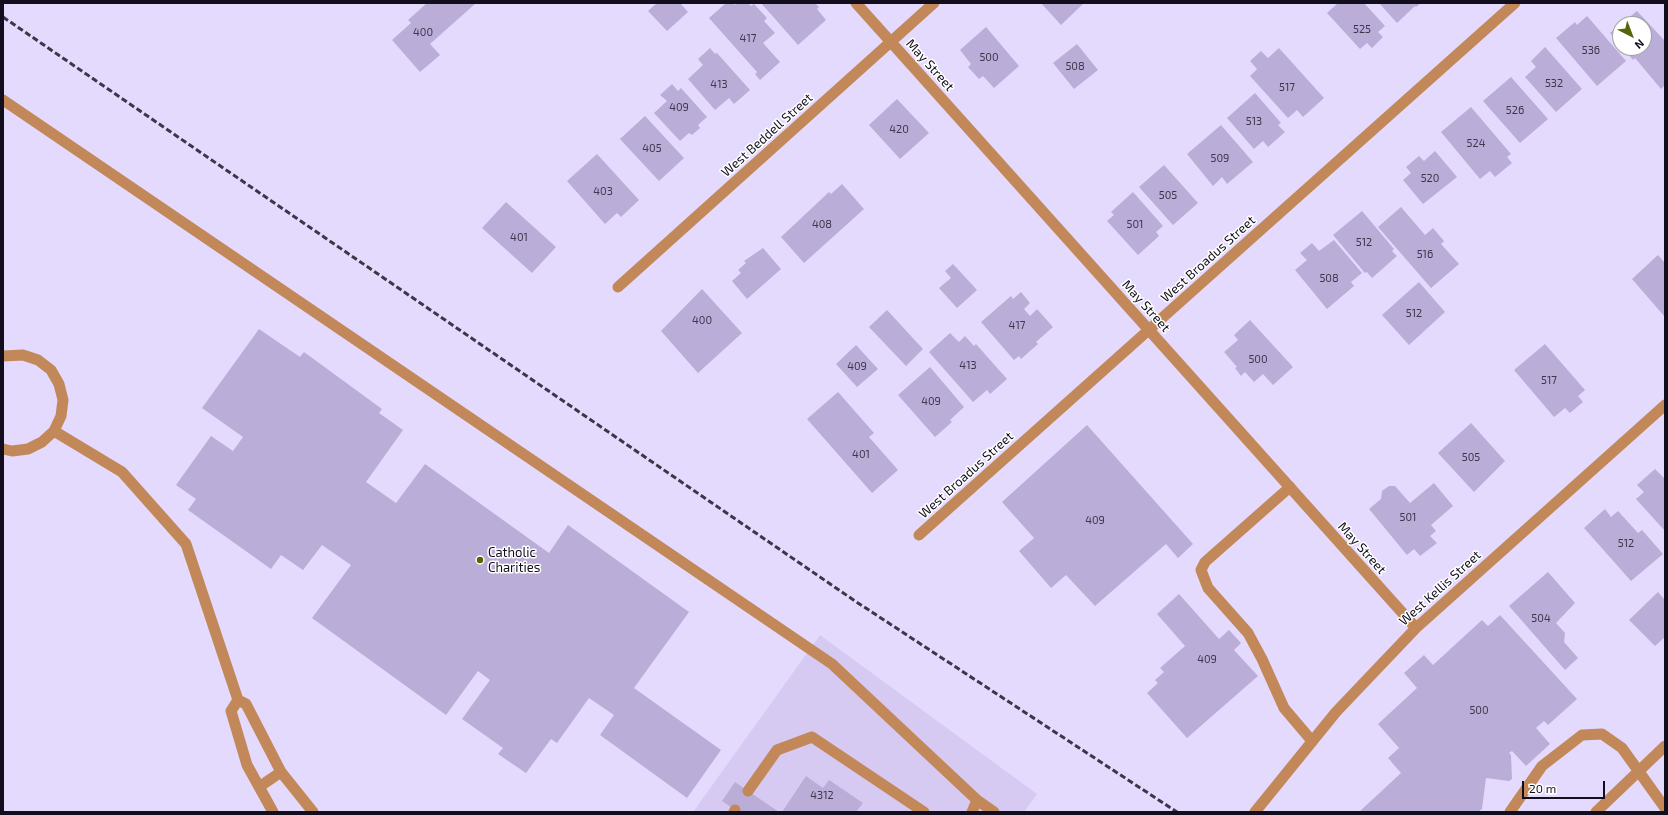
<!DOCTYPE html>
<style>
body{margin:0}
#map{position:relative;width:1668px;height:815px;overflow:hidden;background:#e4dafe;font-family:"Exo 2",sans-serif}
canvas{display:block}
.frame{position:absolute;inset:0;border:4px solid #130e1d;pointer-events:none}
.north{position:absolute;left:1612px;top:16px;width:40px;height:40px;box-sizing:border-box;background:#fff;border:1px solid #a19fa5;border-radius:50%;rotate:138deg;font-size:11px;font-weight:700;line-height:16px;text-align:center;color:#130e1d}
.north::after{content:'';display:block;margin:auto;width:14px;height:18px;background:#576509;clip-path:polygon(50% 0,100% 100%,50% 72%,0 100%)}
.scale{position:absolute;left:1522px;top:781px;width:83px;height:18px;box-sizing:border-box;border:2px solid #130e1d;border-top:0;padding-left:5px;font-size:12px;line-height:14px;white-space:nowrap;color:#130e1d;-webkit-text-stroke:3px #fff;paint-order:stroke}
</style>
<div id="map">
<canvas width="1668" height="815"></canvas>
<div class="frame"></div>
<div class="north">N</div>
<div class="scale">20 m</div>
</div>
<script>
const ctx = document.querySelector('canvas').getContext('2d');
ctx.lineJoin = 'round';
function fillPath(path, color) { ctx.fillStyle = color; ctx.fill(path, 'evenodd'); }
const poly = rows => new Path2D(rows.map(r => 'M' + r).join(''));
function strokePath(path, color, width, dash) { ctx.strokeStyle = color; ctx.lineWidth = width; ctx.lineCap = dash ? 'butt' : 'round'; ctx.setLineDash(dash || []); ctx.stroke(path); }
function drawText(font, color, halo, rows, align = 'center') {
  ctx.font = font + ' "Exo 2",sans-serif'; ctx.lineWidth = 3; ctx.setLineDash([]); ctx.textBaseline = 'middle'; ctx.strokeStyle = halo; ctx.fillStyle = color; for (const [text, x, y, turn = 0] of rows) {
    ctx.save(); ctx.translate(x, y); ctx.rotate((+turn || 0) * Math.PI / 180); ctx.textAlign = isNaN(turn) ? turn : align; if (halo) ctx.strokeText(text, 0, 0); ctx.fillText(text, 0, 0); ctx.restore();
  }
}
const built = poly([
 [820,635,1037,794,1024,812,693,812]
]);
const building = poly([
 [427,3,476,3,430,44,440,55,420,72,392,40,411,23,408,20],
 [657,3,680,3,688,12,667,31,648,11],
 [726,3,733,3,735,5,737,3,748,3,751,6,754,4,767,18,764,21,775,33,763,43,780,62,760,80,755,74,757,72,709,18],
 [761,3,815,3,819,7,817,9,826,20,798,45],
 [1041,3,1084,3,1061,25],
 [1338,3,1364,3,1385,26,1378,32,1383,37,1372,48,1367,43,1360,49,1327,13],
 [1379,3,1421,3,1416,7,1415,6,1397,23],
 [1637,11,1665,41,1665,85,1661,89,1635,58,1633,60,1623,48,1644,48,1644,24,1621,24],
 [1587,16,1626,61,1597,86,1556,38,1575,22,1577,25],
 [1620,25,1620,44,1610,33],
 [986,27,1019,66,994,88,983,76,979,79,968,67,971,64,960,50],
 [1077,44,1098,70,1074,89,1053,63],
 [1545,47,1582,89,1556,112,1525,77,1536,67,1531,61],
 [710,48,715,54,717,53,750,90,734,104,729,98,715,110,688,79,703,65,698,59],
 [1279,48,1324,98,1303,117,1297,110,1288,118,1250,76,1257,69,1250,61,1261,51,1268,58],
 [1511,77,1548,119,1520,143,1483,101],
 [672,84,678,91,681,88,707,117,698,125,700,128,692,135,689,133,680,141,654,113,667,101,660,95],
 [1255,93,1281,123,1278,125,1285,132,1268,147,1263,141,1254,149,1227,118],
 [897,99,929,133,900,159,869,125],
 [1471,107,1511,154,1507,157,1512,163,1495,177,1490,171,1480,179,1441,132],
 [645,116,684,158,659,181,620,139],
 [1221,125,1253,162,1227,184,1222,177,1213,186,1187,154],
 [1435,151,1457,177,1423,204,1403,180,1411,173,1406,167,1419,156,1424,161],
 [597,154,639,200,621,217,617,213,605,224,567,181],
 [1164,165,1198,203,1173,225,1139,187],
 [842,184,864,209,804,263,781,237,829,192,831,194],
 [1133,192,1163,226,1156,232,1159,236,1138,255,1107,221,1114,215,1111,212],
 [506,202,556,247,532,273,482,228],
 [1401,207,1425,235,1433,228,1444,241,1441,244,1459,264,1431,288,1378,227],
 [1362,211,1394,249,1392,251,1397,256,1372,278,1367,272,1365,273,1333,235],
 [1334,240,1362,273,1351,282,1354,286,1327,309,1295,270,1307,260,1300,253,1312,243,1319,251],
 [763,248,781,269,747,299,732,281,741,273,738,270,746,263,744,261],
 [1658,255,1665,263,1665,317,1632,279],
 [953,264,977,290,957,308,939,288,951,278,945,271],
 [1419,282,1445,312,1409,345,1382,315],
 [702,289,742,333,698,373,661,331],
 [1021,292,1030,303,1024,309,1030,316,1037,309,1053,327,1036,342,1038,344,1021,359,1019,356,1014,360,981,322,1011,296,1013,299],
 [887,310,923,349,906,366,869,327],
 [1250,320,1293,367,1273,385,1263,374,1254,382,1245,372,1241,376,1235,368,1237,367,1224,352,1238,340,1234,335],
 [259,329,300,357,304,352,382,409,379,413,403,430,366,482,396,503,425,464,549,553,568,525,689,612,634,688,721,750,687,798,600,735,614,715,589,698,557,743,551,739,526,773,498,754,503,748,462,719,490,680,478,671,446,715,312,618,351,565,322,545,303,570,281,555,271,569,188,510,196,499,176,485,211,436,233,451,243,437,202,408],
 [950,333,959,342,965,336,974,346,976,344,1007,379,990,394,987,390,973,402,929,352],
 [1545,344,1585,390,1578,396,1583,402,1570,413,1565,408,1554,417,1514,370],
 [856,345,878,369,857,387,836,364],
 [930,367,964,407,950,420,952,422,935,437,898,395],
 [838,392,874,433,869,437,898,470,872,493,807,419],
 [1471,423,1505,461,1474,492,1438,453],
 [1087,425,1193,544,1178,558,1166,544,1095,606,1066,575,1051,588,1019,551,1034,538,1002,502],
 [1655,469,1665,479,1665,531,1636,499,1644,492,1637,485],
 [1434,483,1453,506,1431,525,1436,531,1430,536,1437,543,1420,556,1414,549,1407,555,1369,509,1381,499,1382,491,1389,486,1395,486,1410,503],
 [1605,509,1611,517,1618,511,1638,533,1642,530,1663,554,1631,581,1584,528],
 [1548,572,1575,603,1556,623,1565,633,1564,642,1578,658,1565,670,1509,606],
 [1658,592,1665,600,1665,637,1655,646,1629,620],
 [1179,594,1219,639,1229,630,1241,643,1234,650,1258,676,1187,738,1147,693,1158,683,1155,680,1164,672,1160,668,1185,646,1157,614],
 [1500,615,1577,699,1548,725,1544,721,1536,728,1550,744,1526,766,1512,751,1509,753,1511,755,1512,779,1509,781,1486,778,1482,809,1478,812,1359,812,1401,773,1388,758,1399,748,1378,724,1417,688,1404,673,1424,655,1433,665,1482,620,1488,626],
 [806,776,823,788,829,780,863,803,856,812,782,812],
 [735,782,779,812,738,812,722,801]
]);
const service = poly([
 [3,100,832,664,977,800,994,812],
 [3,356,23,355,38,360,51,370,59,384,63,400,61,416,54,431,42,442,28,449,12,451,3,449],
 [54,431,122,472,186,544,238,700],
 [1290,487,1205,562,1201,570,1208,588,1248,633,1262,659,1284,708,1312,741],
 [238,700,246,704,281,772,313,812],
 [238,700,231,711,247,765,273,812],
 [259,787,281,772],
 [748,791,777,750,812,737,924,812],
 [734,812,735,810],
 [972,812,977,800],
 [1510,812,1542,766,1582,735,1602,734,1622,748,1665,808],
 [1596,812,1665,746]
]);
const minor = poly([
 [856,3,1416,628],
 [618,287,934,3],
 [919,535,1515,3],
 [1255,812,1336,712,1416,628,1665,405]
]);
const rail = poly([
 [3,17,855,601,1177,812]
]);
const markers = [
 [480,560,4,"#576509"]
];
const numberNames = [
 ["525",1362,29],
 ["400",423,32],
 ["417",748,38],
 ["536",1591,50],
 ["500",989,57],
 ["508",1075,66],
 ["532",1554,83],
 ["413",719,84],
 ["517",1287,87],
 ["409",679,107],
 ["526",1515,110],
 ["513",1254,121],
 ["420",899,129],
 ["524",1476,143],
 ["405",652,148],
 ["509",1220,158],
 ["520",1430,178],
 ["403",603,191],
 ["505",1168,195],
 ["408",822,224],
 ["501",1135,224],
 ["401",519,237],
 ["512",1364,242],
 ["516",1425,254],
 ["508",1329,278],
 ["512",1414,313],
 ["400",702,320],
 ["417",1017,325],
 ["500",1258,359],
 ["413",968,365],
 ["409",857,366],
 ["517",1549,380],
 ["409",931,401],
 ["401",861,454],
 ["505",1471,457],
 ["501",1408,517],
 ["409",1095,520],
 ["512",1626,543],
 ["504",1541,618],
 ["409",1207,659],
 ["500",1479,710],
 ["4312",822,795]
];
const streetNames = [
 ["May Street",930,65,48],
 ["West Beddell Street",767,135,-42],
 ["West Broadus Street",1208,259,-42],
 ["May Street",1146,306,48],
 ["West Broadus Street",966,475,-42],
 ["May Street",1362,548,48],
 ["West Kellis Street",1440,588,-42]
];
const poiNames = [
 ["Catholic",488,553],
 ["Charities",488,568]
];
fillPath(built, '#d6caf3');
fillPath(building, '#baadd8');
strokePath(service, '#c38859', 11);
strokePath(minor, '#c38859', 11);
strokePath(rail, '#3c3649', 3, [6, 3]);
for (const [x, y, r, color] of markers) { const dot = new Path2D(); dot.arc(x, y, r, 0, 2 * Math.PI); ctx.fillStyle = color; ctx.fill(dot); strokePath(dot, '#fff', 1.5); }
drawText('11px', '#3d364c', null, numberNames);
drawText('13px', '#130e1d', '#fff', streetNames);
drawText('13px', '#130e1d', '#fff', poiNames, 'left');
</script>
